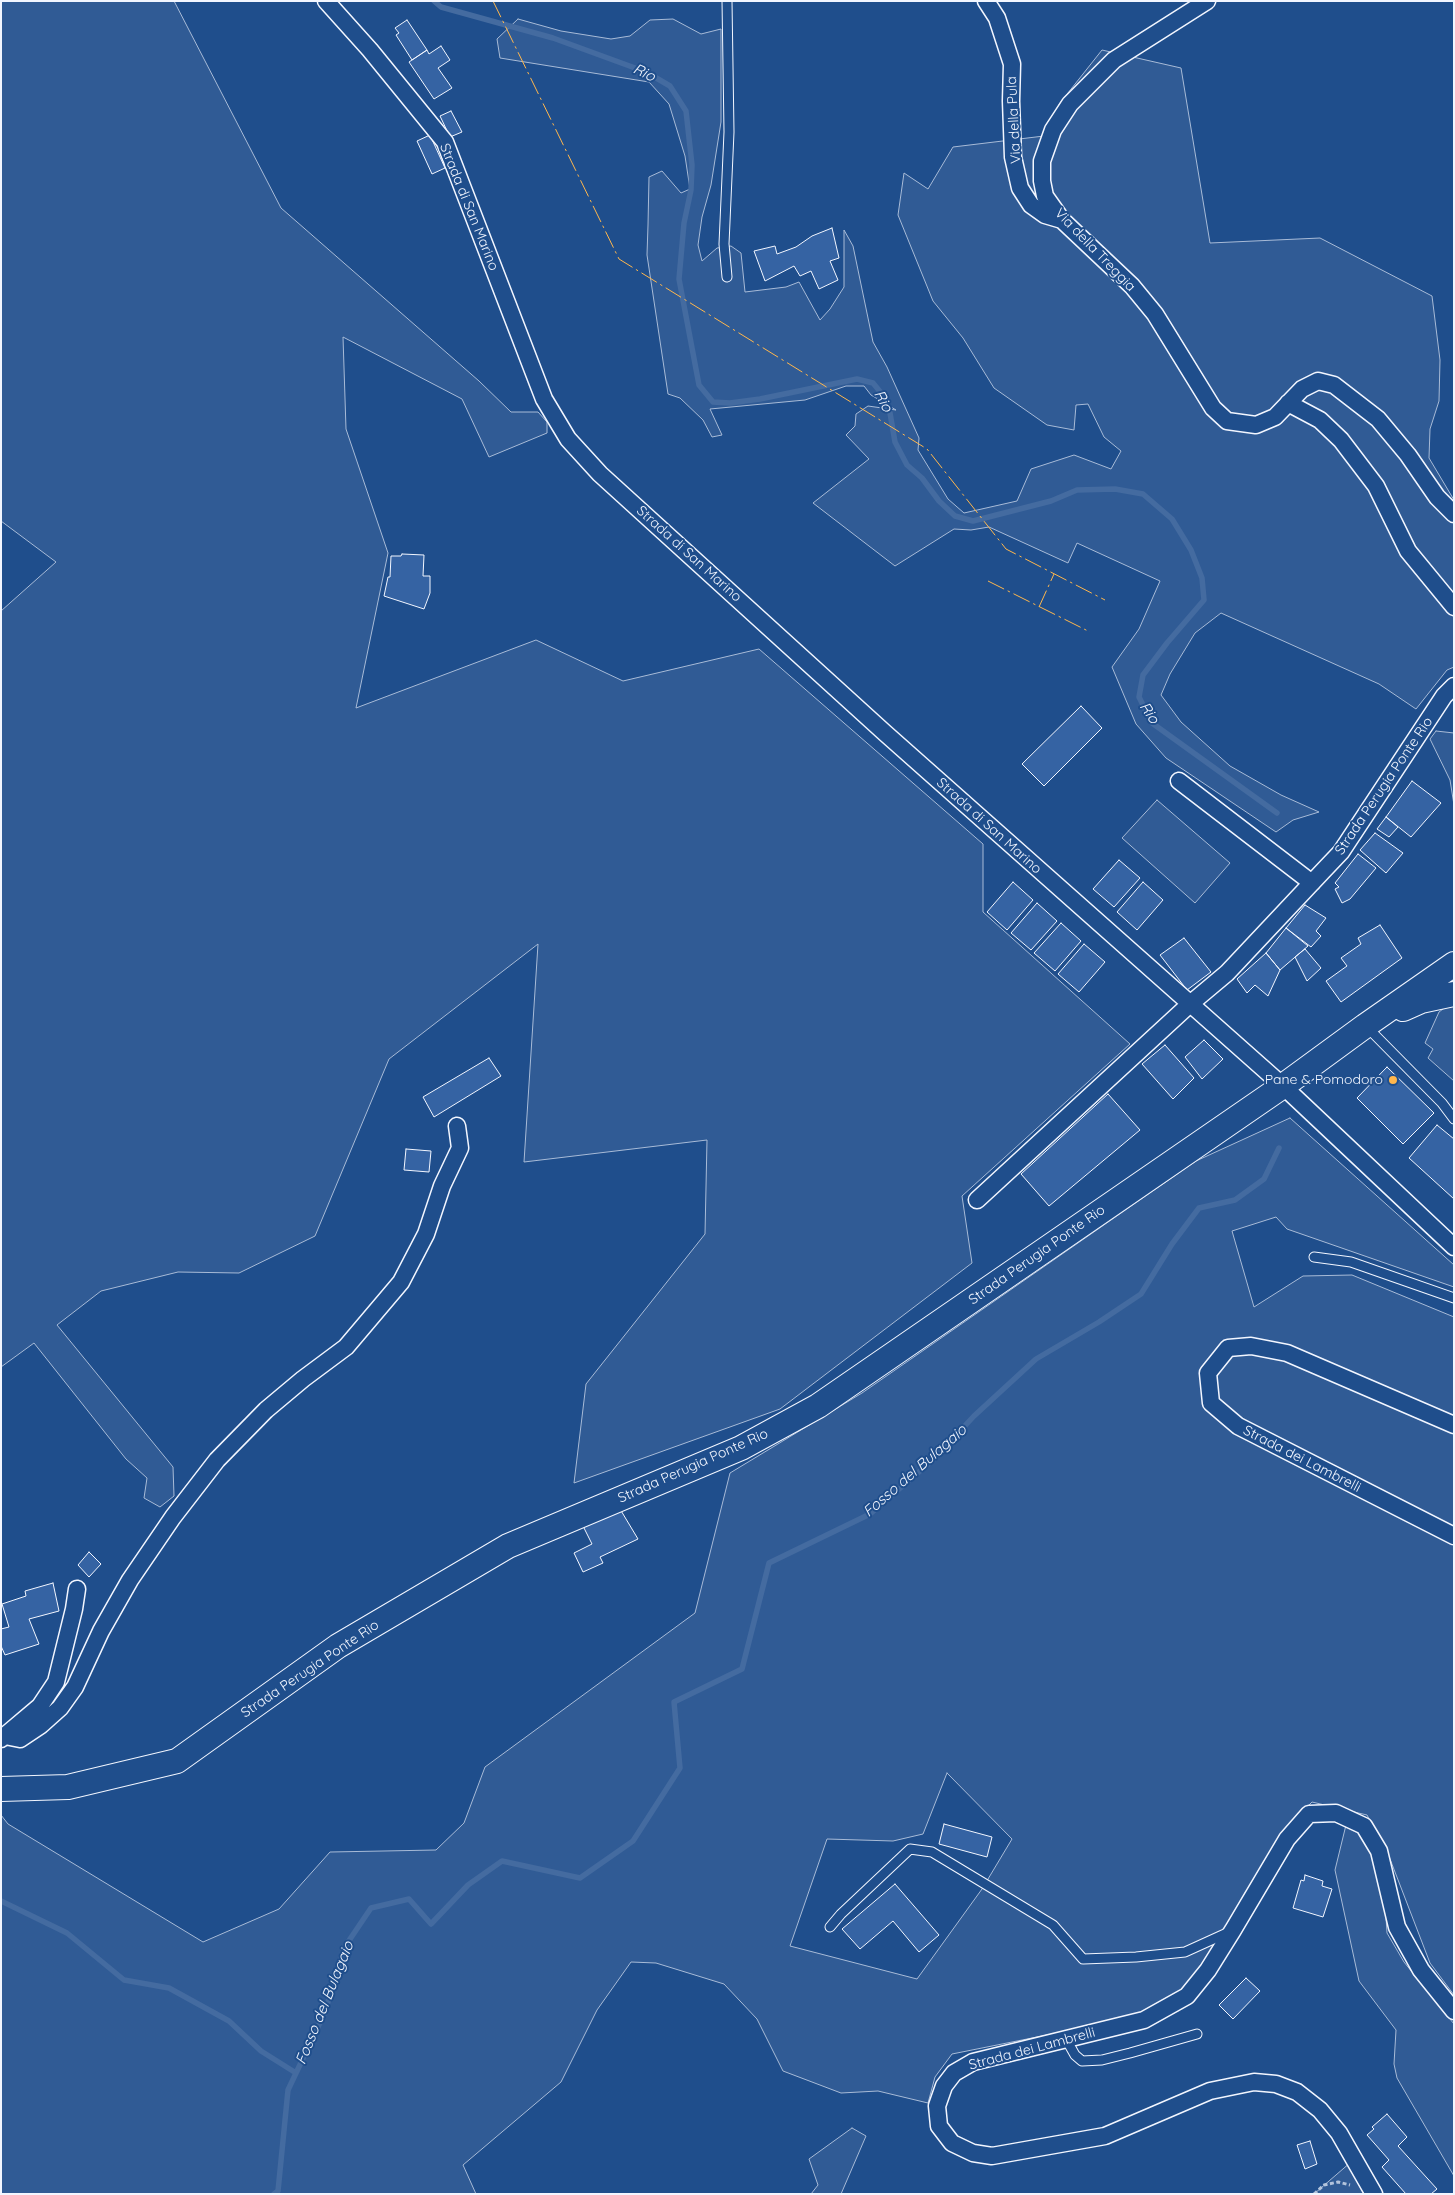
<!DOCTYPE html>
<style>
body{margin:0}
#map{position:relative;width:1455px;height:2195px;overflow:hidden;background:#1f4e8c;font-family:Quicksand,sans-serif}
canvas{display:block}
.frame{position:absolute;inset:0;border:2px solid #f2f6ff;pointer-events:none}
</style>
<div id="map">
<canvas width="1455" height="2195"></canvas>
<div class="frame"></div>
</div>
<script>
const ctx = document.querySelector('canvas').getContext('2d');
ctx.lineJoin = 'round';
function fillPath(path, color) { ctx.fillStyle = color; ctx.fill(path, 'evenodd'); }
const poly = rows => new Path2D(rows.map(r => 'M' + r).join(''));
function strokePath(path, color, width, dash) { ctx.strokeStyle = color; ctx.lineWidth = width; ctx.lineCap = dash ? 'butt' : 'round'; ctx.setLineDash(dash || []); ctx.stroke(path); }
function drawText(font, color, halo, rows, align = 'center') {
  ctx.font = font + ' Quicksand,sans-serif'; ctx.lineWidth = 4; ctx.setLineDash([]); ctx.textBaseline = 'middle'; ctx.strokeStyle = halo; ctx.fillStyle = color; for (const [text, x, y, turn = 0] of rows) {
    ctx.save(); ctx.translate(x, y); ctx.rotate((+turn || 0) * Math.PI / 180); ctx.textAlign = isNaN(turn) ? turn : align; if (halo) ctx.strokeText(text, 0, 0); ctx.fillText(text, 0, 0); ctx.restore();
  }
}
const built = poly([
 [1,1,174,1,281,208,479,381,511,412,538,412,547,422,547,433,489,457,462,399,343,337,346,429,388,553,356,708,536,640,623,681,759,649,983,844,983,912,1130,1044,962,1196,972,1263,780,1409,574,1483,586,1384,705,1234,707,1140,524,1162,538,944,389,1059,315,1236,239,1273,178,1272,101,1291,57,1325,173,1467,174,1496,160,1507,144,1498,147,1478,126,1459,34,1343,1,1367,1,611,56,562,1,521,1,1],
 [518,19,561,31,611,39,630,36,650,20,673,19,701,34,721,29,721,122,711,185,702,217,698,245,702,261,717,248,731,246,741,253,745,292,786,287,799,282,820,320,830,309,844,287,844,230,853,246,873,342,887,367,919,438,918,450,948,499,964,513,1017,501,1031,469,1074,455,1111,469,1121,451,1104,437,1088,404,1076,405,1074,430,1047,425,994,388,963,338,933,301,898,215,904,173,928,189,953,147,1044,136,1060,103,1102,50,1181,68,1210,243,1320,238,1432,296,1440,360,1439,401,1430,429,1429,458,1454,500,1454,667,1447,670,1416,709,1379,684,1221,613,1195,633,1170,674,1161,695,1181,722,1230,766,1281,795,1319,812,1293,820,1276,832,1166,758,1136,724,1112,667,1139,629,1160,581,1077,543,1068,563,989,527,971,530,954,529,895,566,813,503,869,459,846,435,855,426,856,414,868,406,896,410,871,395,864,386,846,386,805,400,710,409,722,435,712,437,703,420,680,398,668,394,647,255,648,225,649,177,662,171,681,193,690,189,685,156,669,104,649,82,500,58,497,39,518,19],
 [1436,731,1454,733,1454,805,1450,780,1430,739,1436,731],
 [1157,800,1230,863,1195,903,1122,838,1157,800],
 [1451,1003,1454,1004,1454,1081,1428,1058,1433,1049,1425,1043,1439,1012,1451,1003],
 [1290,1118,1454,1265,1454,1287,1287,1229,1276,1217,1232,1231,1254,1307,1303,1276,1352,1275,1454,1317,1454,1995,1430,1963,1390,1859,1367,1815,1312,1802,1282,1832,1211,1955,1178,1996,1137,2017,952,2054,935,2077,928,2103,878,2091,841,2093,783,2071,757,2019,724,1984,656,1963,631,1962,597,2010,561,2082,463,2165,476,2194,1,2194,1,1815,8,1824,203,1942,279,1909,330,1852,436,1850,464,1823,485,1767,695,1613,730,1473,862,1393,1196,1161,1290,1118],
 [947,1773,1012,1839,982,1889,917,1979,790,1946,827,1839,893,1841,923,1834,947,1773],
 [1346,1825,1361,1834,1372,1846,1385,1901,1387,1933,1404,1962,1454,2024,1454,2176,1397,2078,1394,2064,1396,2030,1359,1981,1335,1870,1346,1825],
 [852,2128,866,2136,841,2194,811,2194,818,2185,809,2159,852,2128],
 [1351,2162,1371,2194,1314,2194,1351,2162]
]);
const stream = poly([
 [434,1,441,7,553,38,646,72,670,86,686,111,692,165,691,190,684,223,679,279,699,385,713,402,730,403,760,399,857,379,873,383,882,394,890,413,895,442,907,465,922,478,939,501,955,516,973,521,1051,501,1077,490,1115,489,1143,494,1172,519,1191,550,1202,578,1204,600,1167,643,1143,675,1139,697,1152,723,1277,813],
 [1,1901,67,1933,124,1980,169,1988,229,2021,261,2051,296,2073],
 [274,2194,278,2191,288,2090,325,2012,344,1948,371,1908,409,1899,431,1924,468,1885,502,1861,580,1878,633,1841,680,1768,674,1702,742,1669,769,1563,870,1514,934,1459,974,1416,1036,1359,1099,1322,1141,1294,1172,1244,1199,1208,1235,1200,1264,1179,1279,1148]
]);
const building = poly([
 [407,20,427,50,412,60,396,35,399,33,395,28,407,20],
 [441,46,450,60,438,68,452,88,434,99,409,62,427,50,429,54,441,46],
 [451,111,462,132,450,137,440,116,451,111],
 [430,135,445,168,432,174,417,141,430,135],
 [832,228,839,258,830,261,838,280,819,289,811,271,800,276,794,266,765,281,754,251,775,246,777,254,796,247,812,236,832,228],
 [402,554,424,555,423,576,430,576,430,593,424,609,384,596,388,577,390,577,391,556,401,556,402,554],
 [1081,706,1102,728,1044,786,1022,764,1081,706],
 [1412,781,1441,803,1411,837,1386,817,1412,781],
 [1386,817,1398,827,1389,837,1377,829,1386,817],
 [1375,833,1403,853,1386,873,1360,850,1375,833],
 [1358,854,1376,868,1350,899,1342,903,1335,889,1339,887,1335,883,1358,854],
 [1119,860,1140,878,1114,907,1093,889,1119,860],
 [1013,882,1033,900,1007,930,987,912,1013,882],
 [1143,882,1163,900,1137,930,1117,912,1143,882],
 [1037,903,1057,921,1031,950,1011,933,1037,903],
 [1305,905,1326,918,1316,931,1321,936,1311,947,1286,928,1305,905],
 [1061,923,1081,941,1055,971,1034,953,1061,923],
 [1380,925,1402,958,1341,1002,1326,981,1347,966,1341,958,1361,944,1358,938,1380,925],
 [1286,928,1308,946,1280,970,1266,953,1286,928],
 [1184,938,1211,972,1187,990,1160,955,1184,938],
 [1084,944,1105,962,1079,992,1058,974,1084,944],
 [1305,949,1321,968,1307,981,1295,957,1305,949],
 [1266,953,1280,970,1268,996,1255,985,1247,993,1237,979,1266,953],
 [1204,1040,1223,1059,1202,1079,1185,1057,1204,1040],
 [1165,1045,1194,1078,1173,1099,1142,1064,1165,1045],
 [489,1058,501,1076,434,1117,423,1097,489,1058],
 [1387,1067,1434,1113,1403,1144,1357,1098,1387,1067],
 [1108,1094,1140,1130,1049,1206,1021,1174,1108,1094],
 [1437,1125,1454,1139,1454,1199,1409,1158,1437,1125],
 [406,1149,431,1151,429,1172,404,1170,406,1149],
 [617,1504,638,1539,600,1557,603,1563,583,1572,574,1553,592,1544,581,1522,617,1504],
 [89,1552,101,1564,89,1577,78,1565,89,1552],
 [53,1583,59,1611,29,1619,39,1644,5,1655,1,1646,1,1629,9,1627,2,1604,26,1596,25,1591,53,1583],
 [944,1824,992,1837,987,1857,939,1844,944,1824],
 [1305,1875,1323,1881,1322,1886,1332,1889,1323,1917,1293,1908,1301,1880,1304,1881,1305,1875],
 [895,1884,939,1935,919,1952,893,1921,860,1949,842,1929,895,1884],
 [1246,1978,1260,1991,1233,2019,1219,2005,1246,1978],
 [1387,2114,1407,2137,1398,2146,1437,2189,1431,2194,1406,2194,1382,2167,1389,2160,1367,2135,1374,2129,1372,2127,1387,2114],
 [1310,2141,1317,2164,1305,2169,1297,2145,1310,2141]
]);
const path = poly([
 [1314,2194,1324,2185,1338,2182,1350,2185]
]);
const lane = poly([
 [727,1,729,132,724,244,727,277],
 [1367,1027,1442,1103,1454,1119],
 [1314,1257,1351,1262,1454,1298],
 [830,1927,841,1914,910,1849,932,1852,1053,1925,1083,1959,1136,1957,1185,1952,1229,1932],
 [1066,2039,1075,2055,1082,2061,1102,2060,1130,2053,1197,2034]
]);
const street = poly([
 [326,1,370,50,445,142,544,399,568,439,600,474,885,733,1283,1086,1454,1247],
 [986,1,997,18,1012,64,1011,101,1013,157,1020,188,1031,205,1045,215,1062,220],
 [1207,1,1114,60,1070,104,1053,130,1042,161,1042,181,1045,196,1062,220,1132,286,1155,314,1213,408,1227,421,1256,425,1275,417,1302,389,1318,381,1334,385,1378,419,1408,455,1437,497,1454,514],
 [1288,403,1320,420,1341,440,1376,486,1408,551,1454,607],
 [1179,781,1312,883],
 [977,1200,1190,1004,1227,973,1322,872,1341,852,1444,696,1454,686],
 [1454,1425,1287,1353,1251,1346,1228,1348,1208,1373,1211,1403,1238,1426,1454,1536],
 [5,1736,20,1739,41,1725,60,1708,75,1687,101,1631,130,1580,173,1517,217,1460,266,1410,303,1379,346,1347,401,1282,426,1234,442,1186,460,1148,457,1126],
 [1,1739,40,1706,56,1682,74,1609,77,1589],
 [1374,2194,1339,2133,1320,2110,1297,2092,1276,2084,1254,2082,1210,2091,1105,2136,992,2156,973,2153,952,2143,939,2126,937,2106,944,2086,954,2073,973,2062,1144,2020,1187,1996,1208,1970,1233,1930,1287,1839,1309,1814,1336,1813,1364,1826,1379,1851,1397,1927,1421,1970,1454,2011]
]);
const secondary = poly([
 [1403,1009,1421,1001,1454,994],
 [1,1789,68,1787,177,1761,338,1646,508,1546,741,1448,818,1406,1283,1086,1365,1026,1454,964]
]);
const power = poly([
 [493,1,619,259,927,449,1006,549,1105,600],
 [988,581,1090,632],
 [1039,607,1054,574]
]);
const markers = [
 [1393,1080,5,"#ffb74d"]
];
const streetNames = [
 ["Via della Pula",1014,120,-93],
 ["Strada di San Marino",469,207,68],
 ["Via della Treggia",1095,250,46],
 ["Strada di San Marino",689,554,42],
 ["Strada Perugia Ponte Rio",1384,786,-56],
 ["Strada di San Marino",989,826,42],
 ["Strada Perugia Ponte Rio",1037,1255,-35],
 ["Strada dei Lambrelli",1302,1459,27],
 ["Strada Perugia Ponte Rio",693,1466,-24],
 ["Strada Perugia Ponte Rio",310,1669,-34],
 ["Strada dei Lambrelli",1032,2049,-15]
];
const poiNames = [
 ["Pane & Pomodoro",1383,1080]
];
const waterNames = [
 ["Rio",644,73,25],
 ["Rio",883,401,62],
 ["Rio",1149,713,56],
 ["Fosso del Bulagaio",915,1471,-41],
 ["Fosso del Bulagaio",325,2003,-68]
];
fillPath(built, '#305b95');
strokePath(built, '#a8bbd7', 1);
strokePath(stream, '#446ba0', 5.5);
fillPath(building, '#3563a3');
strokePath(building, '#f2f6ff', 1);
strokePath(lane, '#f2f6ff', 11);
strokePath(street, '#f2f6ff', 19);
strokePath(secondary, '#f2f6ff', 26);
strokePath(path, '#b3c4dc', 3, [4, 2.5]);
strokePath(lane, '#1f4e8c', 9);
strokePath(street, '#1f4e8c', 16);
strokePath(secondary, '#1f4e8c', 24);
strokePath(power, '#ffb74d', 1, [18, 4, 2.5, 4]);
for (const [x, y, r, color] of markers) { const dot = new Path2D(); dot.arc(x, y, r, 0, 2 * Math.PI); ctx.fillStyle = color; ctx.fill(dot); strokePath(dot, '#1f4e8c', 2); }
drawText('14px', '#f2f6ff', '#1f4e8c', streetNames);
drawText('14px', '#f2f6ff', '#1f4e8c', poiNames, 'right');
drawText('italic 15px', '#f2f6ff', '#1f4e8c', waterNames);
</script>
